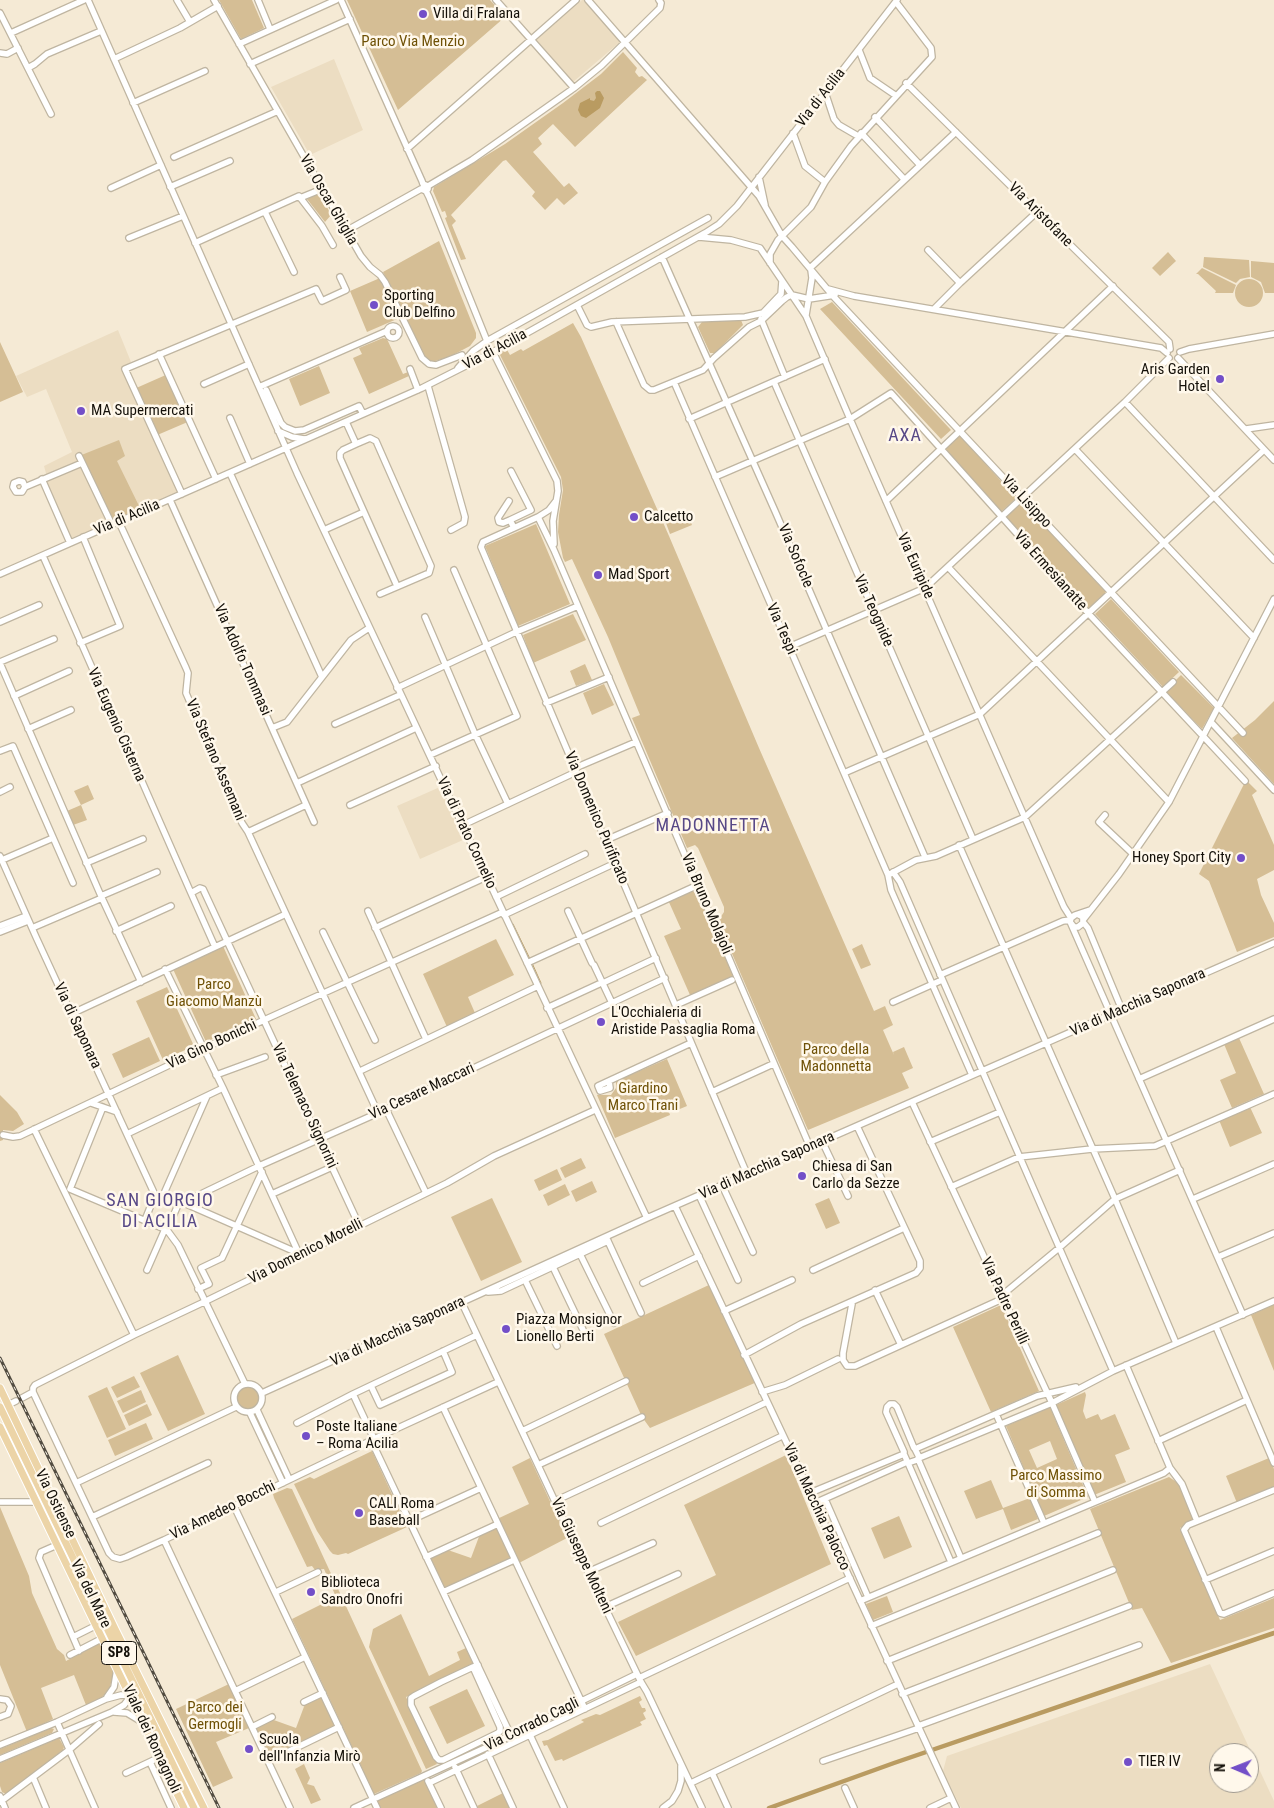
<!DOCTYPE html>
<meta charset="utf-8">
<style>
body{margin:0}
#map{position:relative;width:1274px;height:1808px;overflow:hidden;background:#f5ead5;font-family:"Roboto Condensed",sans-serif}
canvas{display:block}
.north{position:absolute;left:1209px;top:1743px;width:50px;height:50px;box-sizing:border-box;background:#fff8eb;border:1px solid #a19b91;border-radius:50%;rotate:271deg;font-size:14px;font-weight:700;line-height:20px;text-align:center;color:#141009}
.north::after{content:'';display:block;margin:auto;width:18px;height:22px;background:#734fc8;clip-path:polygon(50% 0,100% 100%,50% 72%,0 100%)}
</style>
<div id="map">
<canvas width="1274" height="1808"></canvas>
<div class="north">N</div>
</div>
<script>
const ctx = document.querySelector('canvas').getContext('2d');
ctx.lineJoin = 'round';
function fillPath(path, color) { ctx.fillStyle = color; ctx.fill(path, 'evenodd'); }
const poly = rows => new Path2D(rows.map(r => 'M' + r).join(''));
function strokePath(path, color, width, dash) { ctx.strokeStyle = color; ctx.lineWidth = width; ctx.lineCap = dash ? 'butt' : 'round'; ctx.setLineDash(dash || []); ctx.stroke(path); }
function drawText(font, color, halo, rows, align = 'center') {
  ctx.font = font + ' "Roboto Condensed",sans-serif'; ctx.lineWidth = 5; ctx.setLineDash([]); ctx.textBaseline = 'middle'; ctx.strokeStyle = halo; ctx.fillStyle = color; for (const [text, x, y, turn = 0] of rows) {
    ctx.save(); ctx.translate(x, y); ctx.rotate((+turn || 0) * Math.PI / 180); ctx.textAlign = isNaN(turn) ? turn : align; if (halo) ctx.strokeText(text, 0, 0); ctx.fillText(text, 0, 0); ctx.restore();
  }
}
const built = poly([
 [582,0,584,0,620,42,573,82,536,40],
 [334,59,363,130,310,155,271,87],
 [118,330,131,362,125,369,182,494,70,543,42,479,47,477,44,466,72,452,46,389,27,397,16,376],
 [440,787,463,840,420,859,397,806],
 [1210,1664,1274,1801,1274,1808,961,1808,943,1771,947,1756],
 [1219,1753,1249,1753,1249,1783,1219,1783]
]);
const green = poly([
 [219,0,252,0,264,28,241,39],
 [347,0,490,0,505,17,398,110],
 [623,52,637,68,635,72,639,77,642,76,647,80,575,147,553,124,538,138,542,144,533,152,564,187,569,183,578,193,564,205,557,198,545,210,532,196,535,192,506,160,503,161,451,215,456,221,452,225,466,259,461,260,445,218,447,217,445,211,442,212,433,191,434,187,505,144,563,103,601,74],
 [320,193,331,215,325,222,307,199],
 [439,241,476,333,476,338,470,346,449,357,432,362,424,357,383,272],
 [1168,252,1176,261,1160,276,1152,268],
 [1204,257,1249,260,1250,277,1240,279,1236,283,1203,267],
 [1251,261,1274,263,1274,293,1265,293,1261,282,1251,277],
 [1202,268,1236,285,1233,293,1215,293,1216,291,1198,274,1196,274],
 [380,278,397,319,367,332,350,291],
 '1235 293a14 14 0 1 1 28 0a14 14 0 1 1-28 0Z',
 [832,302,951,430,941,439,820,309],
 [741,320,743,325,715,353,710,353,698,327,702,322],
 [573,323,581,337,669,536,759,748,874,1011,885,1006,893,1025,883,1030,890,1046,894,1055,893,1052,904,1047,913,1068,902,1073,909,1088,808,1130,718,921,724,912,724,907,698,848,695,845,687,848,632,718,640,715,608,637,572,559,565,562,563,558,558,532,559,515,563,490,561,477,500,355,501,352,506,348,510,355,521,349,523,351],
 [383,338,387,339,403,374,408,372,409,376,369,394,353,358,362,354,359,348],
 [0,342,23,392,0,402],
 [319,366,330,393,300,406,289,379],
 [168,374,190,421,155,436,134,389],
 [960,435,1016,498,1000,513,944,449],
 [119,440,125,456,117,461,142,512,112,526,79,456],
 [1022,502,1106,592,1088,609,1004,519],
 [687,514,692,525,670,534,666,523],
 [536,524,570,604,518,626,485,546],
 [1111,599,1179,672,1163,687,1095,614],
 [573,614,586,640,533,663,523,635],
 [585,664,592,680,576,686,570,671],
 [1181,675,1214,708,1202,729,1165,691],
 [604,684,614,705,592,715,583,693],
 [1274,701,1274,784,1232,738,1255,720],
 [1246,780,1257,791,1252,795,1274,845,1274,870,1257,879,1261,895,1274,923,1274,937,1237,952,1209,881,1199,874],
 [88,785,94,799,81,805,87,820,73,825,67,811,81,805,74,791],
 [696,888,733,976,690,995,664,936,681,929,668,900],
 [496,939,514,975,468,997,475,1013,447,1027,423,974],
 [862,944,871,965,861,969,852,949],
 [223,946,256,1019,206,1042,173,969],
 [167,987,194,1046,163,1060,136,1001],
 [149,1037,160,1061,123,1078,112,1054],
 [1239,1038,1264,1094,1232,1108,1220,1080,1236,1073,1224,1044],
 [667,1059,687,1106,675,1111,674,1109,669,1112,670,1115,615,1138,597,1095,611,1095,616,1088,616,1081],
 [0,1095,17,1112,24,1124,13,1131,3,1130,3,1140,0,1141],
 [1250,1107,1262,1133,1230,1147,1219,1120],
 [581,1158,586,1168,565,1178,560,1168],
 [557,1169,562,1180,539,1191,534,1180],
 [592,1181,597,1192,576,1202,571,1191],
 [565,1184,570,1195,548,1206,543,1195],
 [492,1198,522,1262,481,1281,451,1217],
 [829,1198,840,1223,826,1229,815,1204],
 [711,1284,757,1382,650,1428,642,1417,604,1334],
 [1274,1304,1274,1371,1251,1315],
 [1001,1305,1039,1391,991,1412,953,1327],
 [178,1355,205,1414,168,1431,140,1373],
 [134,1376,140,1387,117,1398,111,1387],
 '237 1398a11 11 0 1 1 22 0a11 11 0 1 1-22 0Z',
 [107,1387,126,1429,107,1438,88,1396],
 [141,1390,146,1402,123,1413,117,1401],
 [1085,1392,1086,1395,1083,1411,1086,1419,1098,1414,1101,1420,1115,1414,1130,1449,1115,1455,1126,1482,1094,1495,1056,1405],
 [147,1404,152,1415,129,1426,124,1415],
 [1050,1407,1088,1497,1044,1516,1006,1426],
 [1050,1441,1057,1459,1037,1468,1029,1450],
 [146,1423,153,1439,115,1456,108,1440],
 [372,1451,407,1527,348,1554,346,1553,338,1555,333,1554,330,1551,317,1531,294,1484,310,1477,314,1479],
 [786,1455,831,1564,636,1656,618,1622,716,1575,684,1505],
 [530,1458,567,1538,519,1563,497,1519,529,1504,512,1467],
 [1269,1458,1274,1469,1274,1487,1237,1503,1226,1476],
 [1169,1477,1178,1483,1194,1518,1194,1521,1180,1528,1220,1620,1274,1598,1274,1628,1171,1663,1142,1608,1132,1610,1090,1509],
 [991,1480,1003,1508,1030,1498,1038,1519,1011,1530,1003,1509,976,1519,964,1491],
 [287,1488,292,1489,422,1771,421,1773,374,1794,292,1619,336,1597,324,1569,315,1570,312,1566,307,1567,274,1498,273,1494],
 [0,1507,29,1576,32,1593,57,1649,64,1655,66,1661,100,1643,114,1671,110,1687,101,1699,86,1705,74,1675,41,1688,53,1719,27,1732,0,1665],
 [899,1516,912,1547,884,1559,871,1528],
 [497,1526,513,1559,444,1591,428,1558,445,1549,471,1558,480,1534],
 [887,1596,893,1612,873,1620,866,1604],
 [401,1614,429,1676,460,1660,457,1652,466,1648,473,1664,406,1697,437,1764,426,1769,369,1647,373,1629],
 [229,1684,249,1728,216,1742,233,1778,213,1787,176,1709],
 [467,1689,485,1726,447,1744,429,1707],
 [321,1696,335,1727,270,1759,255,1728,271,1719,296,1728,305,1704],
 [640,1696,642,1700,639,1702,642,1708,645,1708,646,1711,643,1713,646,1719,640,1722,642,1725,563,1761,562,1759,555,1761,547,1745,544,1746,542,1741,548,1740,584,1722,581,1720,596,1714,600,1715],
 [51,1728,54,1729,52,1733,0,1755,0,1749],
 [59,1738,64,1747,63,1750,6,1794,2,1792,0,1786,0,1763],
 [304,1764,310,1778,307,1784,314,1786,321,1800,311,1804,295,1769],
 [424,1779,437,1808,380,1808,377,1801],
 [503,1793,510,1808,478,1808,477,1806]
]);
const water = poly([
 [597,91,600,91,604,98,600,108,586,118,581,116,578,110,580,103,590,98,590,100,594,101,596,98,595,93]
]);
const stream = poly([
 [513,924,530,959],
 [532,963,541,983]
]);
const canal = poly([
 [769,1808,894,1763,1274,1633]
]);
const minor = poly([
 [88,0,297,473,647,1218],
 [177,0,190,22],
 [214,0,361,256,370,267,380,275,385,282,422,358,429,364,436,365,462,355],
 [258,0,270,29],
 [341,0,422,181,423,184,428,186,428,189,426,191],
 [496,0,574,88],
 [588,0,759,196,782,236,792,247,833,296,1243,733],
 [0,13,51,114],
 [11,33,84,0],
 [239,44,336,0],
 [859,50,870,78,895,95],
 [0,53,7,54,18,48],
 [114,59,180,28,218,6],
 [250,64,350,19],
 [28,68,35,64,47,54,101,31],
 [906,83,1169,342,1170,349],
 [825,92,834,119,839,125,858,136],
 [133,103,205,71],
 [875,117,920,165],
 [793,133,805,166,825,182],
 [861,133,904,179],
 [407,149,576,0],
 [174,157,278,111],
 [759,177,765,205],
 [428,186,472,160,574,88,602,65,660,8,661,3,659,0],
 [170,187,230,161],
 [111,188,161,165],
 [421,189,426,191,429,197,487,341],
 [300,198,322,189],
 [265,212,294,272],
 [346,231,421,189],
 [699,237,731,240,760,248,806,316,850,419,1064,907,1071,918],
 [129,238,183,216],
 [195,243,299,196,322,226,333,245],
 [928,250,960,283],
 [662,257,775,511,925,857],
 [770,263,770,254,778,240,811,207,825,182,851,146,932,57,931,48,896,2],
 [810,268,956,132],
 [828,289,854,296,1161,348,1167,353],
 [792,295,809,299,835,295],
 [577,305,587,325,591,327,612,322,745,317,763,313,781,294,782,281],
 [934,309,960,283,1037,212],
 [806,315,812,278,811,270],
 [761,319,785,377],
 [616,322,644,385,650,390,654,390,703,370,714,358,749,327,761,321,782,301,787,297,792,295],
 '387 332a6 6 0 1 1 12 0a6 6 0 1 1-12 0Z',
 [493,352,557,481,558,491,553,521,554,544],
 [1180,352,1189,349,1274,334],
 [159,354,216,479],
 [1178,358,1274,460],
 [458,368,473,351,487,341,708,218],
 [410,369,418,390],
 [674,382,844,773,888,875,891,890,972,1075],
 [774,382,973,839],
 [204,384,249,364],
 [428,386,465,517,464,523,451,530],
 [259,387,387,331],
 [266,390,281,423,285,427,295,431,304,430,359,406,363,414],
 [1125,402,1274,560],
 [230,418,250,464],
 [689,419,825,359],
 [346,422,356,444,343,450,340,453,340,458,397,586],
 [1246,429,1274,425],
 [278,431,292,437,304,439],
 [356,444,370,438,376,441,431,566,429,573,380,594],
 [1075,449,1254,638],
 [79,456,112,525],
 [511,471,531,510,510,520,514,528],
 [230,473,322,677],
 [715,477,850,419,891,393,1088,613,1245,781],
 [42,479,70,543],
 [25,487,23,482,19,481,14,483,13,487,16,492,22,492,25,487,82,463],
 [182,494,125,369,316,289,322,301,346,290,340,277],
 [170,500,314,822],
 [509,501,498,518,499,522,503,523,510,520],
 [556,501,549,510,538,517,483,542,481,547,747,1174],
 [886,501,1113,286],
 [538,517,554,550,810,1147],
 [119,522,186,668,188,673,186,693,242,823,248,832,378,1113],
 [324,530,364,512],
 [43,556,191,893],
 [948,567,1169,802],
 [0,574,422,388,493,352,705,233,719,224,737,206,897,0],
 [425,617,475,734,508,804],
 [0,622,39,605],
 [80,643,120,626,83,537],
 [789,647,925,588,1125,402,1169,358],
 [0,662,54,639],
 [0,663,101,896,141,982],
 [397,688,516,632,578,606],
 [14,696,69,671],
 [546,703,609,677],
 [1211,722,1274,790],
 [335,724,400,695],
 [272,728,287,722,351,640,369,628],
 [28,729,71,710],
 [0,751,13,746,73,883],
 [430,755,517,716,454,570],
 [575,768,636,742],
 [844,773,980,714,1264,450],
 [297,783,416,728],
 [0,792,10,787],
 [350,805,436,766],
 [1105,815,1099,822,1133,854],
 [463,825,576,772],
 [248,832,306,805],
 [606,840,668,813],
 [959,845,1115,1199,1176,1343],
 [0,856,36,937,155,1195],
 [2,860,53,838],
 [86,863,143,839],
 [893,872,900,882,1113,1371],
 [890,874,916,860,936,856,1025,817,1173,682],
 [101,896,157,872],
 [496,897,585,854],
 [368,911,426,1039],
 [568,911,592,963],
 [504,915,609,866],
 [1079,915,1083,917,1083,923,1078,927,1074,927,1070,922,1071,918,1075,915,1090,910],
 [1083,920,1119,874,1169,802,1274,599],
 [1083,922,1088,928,1122,1010],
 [1071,924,1243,1315],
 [0,926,26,916],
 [32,928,102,898],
 [375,928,486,877],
 [116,931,171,906],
 [0,932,28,921],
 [323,932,375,1040],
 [215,947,191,893,200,888,203,889,359,1225],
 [527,963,698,885],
 [594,965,612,1003],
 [165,969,223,1088,300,1256],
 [940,975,1063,921,1070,920],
 [605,982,656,958],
 [893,1002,942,980],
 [676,1005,732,980],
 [547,1008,599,984],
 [71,1014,286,914],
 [360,1071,538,986],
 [216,1075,265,1057],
 [1139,1079,1274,1019],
 [609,1081,610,1088,600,1091,598,1086,691,1043],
 [712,1092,773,1064],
 [912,1102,1052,1403,1095,1502],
 [91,1103,117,1112],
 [386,1109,426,1193],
 [34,1129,134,1335],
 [127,1134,223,1088],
 [3,1135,13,1137,20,1136,264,1020,503,912],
 [822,1141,848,1196],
 [930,1142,1000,1112],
 [722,1185,753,1252],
 [951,1187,1019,1157,1092,1149,1155,1146,1274,1094],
 [70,1189,167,1230,178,1245,245,1384],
 [70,1189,103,1107],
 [272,1194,332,1167],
 [699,1195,738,1280],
 [159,1197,178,1205,167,1230],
 [162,1198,207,1096],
 [1193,1199,1274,1164],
 [184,1203,298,1253],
 [178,1205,259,1166,378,1113,665,978],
 [675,1206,815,1503,956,1808],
 [145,1220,155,1195],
 [607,1239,641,1313],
 [580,1254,614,1323],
 [1218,1257,1274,1233],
 [553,1267,585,1334],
 [147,1270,165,1229],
 [813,1270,904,1228],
 [525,1280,557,1346],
 [643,1283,699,1256],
 [198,1289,209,1284,201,1268,222,1258,262,1172],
 [875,1290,901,1345,1002,1299],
 [488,1292,501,1291,608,1241],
 [1001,1296,1059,1248,1115,1199,1180,1170],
 [462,1303,588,1572,641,1682,647,1692,702,1808],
 [852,1304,843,1353,843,1360,847,1366,855,1366,901,1345],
 [724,1311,792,1280],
 [1216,1327,1274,1463],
 [744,1355,801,1324,916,1273,920,1268,920,1261,857,1126],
 [1126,1365,1170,1468,1182,1484,1197,1521],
 '234 1398a14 14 0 1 1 28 0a14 14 0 1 1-28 0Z',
 [371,1386,380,1405,452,1372,443,1351],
 [33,1392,109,1553,113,1557,120,1559,126,1557,164,1540,374,1439,498,1382],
 [762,1392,785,1385,838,1359],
 [262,1393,647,1218,1274,943],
 [353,1394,374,1439],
 [22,1398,33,1392,33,1388,35,1385,134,1335,204,1302,447,1183,494,1156,595,1110],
 [8,1405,16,1401],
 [443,1407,585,1709],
 [257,1410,289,1479],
 [250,1413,283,1483],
 [996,1414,1044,1523],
 [297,1423,353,1394,477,1335],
 [522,1431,626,1381],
 [371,1440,514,1742],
 [1158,1441,1247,1400],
 [915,1449,1037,1396,1076,1387],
 [904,1452,886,1412,887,1407,890,1404,894,1404,897,1407,914,1448],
 [904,1454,908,1463,917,1460,919,1457,915,1449],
 [919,1458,1052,1403,1113,1371,1274,1301],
 [918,1459,961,1558],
 [908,1463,951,1562],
 [538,1465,642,1417],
 [76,1483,236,1407],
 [1274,1490,1188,1525,1184,1530,1220,1613,1224,1614,1274,1593],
 [810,1493,904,1454],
 [825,1499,868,1597],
 [555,1501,767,1402],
 [0,1502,36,1502],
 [815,1503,907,1462],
 [234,1506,377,1808],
 [92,1517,208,1463],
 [409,1521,481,1488],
 [601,1523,782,1436],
 [164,1540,290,1808],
 [57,1545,41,1552,39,1558,79,1651],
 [426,1557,498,1524],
 [588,1572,653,1543],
 [1205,1580,1274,1551],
 [276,1592,318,1572],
 [443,1592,514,1560],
 [860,1601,1164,1473,1170,1468],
 [605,1607,678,1574],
 [871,1626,1098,1533],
 [73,1637,97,1625],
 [70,1655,103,1638],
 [887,1661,1113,1570],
 [473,1667,500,1727,500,1731,498,1733,443,1760,439,1760,436,1757,411,1705,411,1698,414,1696,441,1682,473,1667,478,1665],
 [639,1678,850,1578],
 [235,1691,305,1657],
 [902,1694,1129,1606],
 [107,1697,114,1687,117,1669],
 [0,1699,7,1700,11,1706,8,1714,0,1717],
 [304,1702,323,1693],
 [114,1712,127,1713,142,1722],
 [57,1722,95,1808],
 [918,1726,1139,1645],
 [252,1727,272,1717],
 [530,1735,564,1808],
 [0,1745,57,1722,106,1699,121,1695,131,1696,124,1705,112,1712,0,1759],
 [488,1754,513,1808],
 [269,1761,339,1727],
 [823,1761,919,1728],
 [150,1762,171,1808],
 [455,1767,474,1808],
 [126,1773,160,1757],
 [712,1773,728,1808],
 [33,1777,46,1808],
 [428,1781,441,1808],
 [693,1782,898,1684],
 [429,1783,641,1682],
 [845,1788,854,1808],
 [0,1796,5,1808],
 [0,1802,69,1750,99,1724],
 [354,1808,485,1748,637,1674],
 [663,1808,672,1801,678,1791,681,1781,681,1766],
 [930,1808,951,1798]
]);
const major = poly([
 [0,1388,115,1629,204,1808],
 [0,1407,194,1808],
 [0,1427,184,1808]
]);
const rail = poly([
 [0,1358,219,1808]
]);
const markers = [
 [423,14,5,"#734fc8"],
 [374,305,5,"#734fc8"],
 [1220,379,5,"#734fc8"],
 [81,411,5,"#734fc8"],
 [634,517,5,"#734fc8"],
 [598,575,5,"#734fc8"],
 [1241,858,5,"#734fc8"],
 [601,1022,5,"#734fc8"],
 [802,1176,5,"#734fc8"],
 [506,1329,5,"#734fc8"],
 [306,1436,5,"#734fc8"],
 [359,1513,5,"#734fc8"],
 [311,1592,5,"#734fc8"],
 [249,1749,5,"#734fc8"],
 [1128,1762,5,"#734fc8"]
];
const shields = [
 [119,1653,35]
];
const shieldNames = [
 ["SP8",119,1653]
];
const poiNames = [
 ["Villa di Fralana",433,14],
 ["Sporting",384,296],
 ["Club Delfino",384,313],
 ["Aris Garden",1210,370,"right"],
 ["Hotel",1210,387,"right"],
 ["MA Supermercati",91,411],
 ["Calcetto",644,517],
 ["Mad Sport",608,575],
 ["Honey Sport City",1231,858,"right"],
 ["L'Occhialeria di",611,1013],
 ["Aristide Passaglia Roma",611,1030],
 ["Chiesa di San",812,1167],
 ["Carlo da Sezze",812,1184],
 ["Piazza Monsignor",516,1320],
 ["Lionello Berti",516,1337],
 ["Poste Italiane",316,1427],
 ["– Roma Acilia",316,1444],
 ["CALI Roma",369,1504],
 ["Baseball",369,1521],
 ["Biblioteca",321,1583],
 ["Sandro Onofri",321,1600],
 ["Scuola",259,1740],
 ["dell'Infanzia Mirò",259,1757],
 ["TIER IV",1138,1762]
];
const parkNames = [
 ["Parco Via Menzio",413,42],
 ["Parco",214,985],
 ["Giacomo Manzù",214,1002],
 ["Parco della",836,1050],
 ["Madonnetta",836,1067],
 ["Giardino",643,1089],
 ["Marco Trani",643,1106],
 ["Parco Massimo",1056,1476],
 ["di Somma",1056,1493],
 ["Parco dei",215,1708],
 ["Germogli",215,1725]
];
const streetNames = [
 ["Via di Acilia",821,98,-52],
 ["Via Oscar Ghiglia",328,200,60],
 ["Via Aristofane",1040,215,45],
 ["Via di Acilia",495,350,-28],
 ["Via Lisippo",1026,502,47],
 ["Via di Acilia",127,518,-23],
 ["Via Sofocle",795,556,67],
 ["Via Euripide",915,566,66],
 ["Via Ermesianatte",1050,571,48],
 ["Via Teognide",873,611,66],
 ["Via Tespi",781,629,66],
 ["Via Adolfo Tommasi",242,660,66],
 ["Via Eugenio Cisterna",116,725,66],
 ["Via Stefano Assemani",215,760,67],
 ["Via Domenico Purificato",596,818,67],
 ["Via di Prato Cornelio",466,833,65],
 ["Via Bruno Molajoli",706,904,67],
 ["Via di Macchia Saponara",1138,1003,-24],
 ["Via di Saponara",77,1026,65],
 ["Via Gino Bonichi",212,1045,-25],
 ["Via Cesare Maccari",422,1092,-25],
 ["Via Telemaco Signorini",304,1106,65],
 ["Via di Macchia Saponara",767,1166,-24],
 ["Via Domenico Morelli",306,1252,-27],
 ["Via Padre Perilli",1004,1301,65],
 ["Via di Macchia Saponara",398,1332,-25],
 ["Via Ostiense",55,1504,64],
 ["Via di Macchia Palocco",816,1507,65],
 ["Via Amedeo Bocchi",223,1511,-26],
 ["Via Giuseppe Molteni",581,1556,65],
 ["Via del Mare",90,1594,64],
 ["Via Corrado Cagli",532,1725,-26],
 ["Viale dei Romagnoli",151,1739,65]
];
const quarterNames = [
 ["AXA",905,436],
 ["MADONNETTA",713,826],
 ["SAN GIORGIO",160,1201],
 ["DI ACILIA",160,1222]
];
fillPath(built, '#ecddc2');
fillPath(green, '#d5be95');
fillPath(water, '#b99b61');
strokePath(stream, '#b99b61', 1);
strokePath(canal, '#b99b61', 4.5);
strokePath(minor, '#bfb5a1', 8);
strokePath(major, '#fff', 9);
strokePath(minor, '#fff', 5.5);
strokePath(major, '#ecd4a7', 7);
strokePath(rail, '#524c41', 3);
strokePath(rail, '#fff8eb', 1, [4]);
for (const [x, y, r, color] of markers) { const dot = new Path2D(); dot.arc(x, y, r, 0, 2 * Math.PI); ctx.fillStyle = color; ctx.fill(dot); strokePath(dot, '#fff8eb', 2); }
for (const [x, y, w] of shields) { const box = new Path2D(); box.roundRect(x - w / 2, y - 11.5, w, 23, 4); ctx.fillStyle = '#fff8eb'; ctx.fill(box); strokePath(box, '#141009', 1); }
drawText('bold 14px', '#141009', null, shieldNames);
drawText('15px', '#141009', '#fff8eb', poiNames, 'left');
drawText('15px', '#6f5106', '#fff8eb', parkNames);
drawText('15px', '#141009', '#fff8eb', streetNames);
ctx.letterSpacing = '1px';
drawText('18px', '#584987', '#fff8eb', quarterNames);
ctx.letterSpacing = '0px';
</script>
